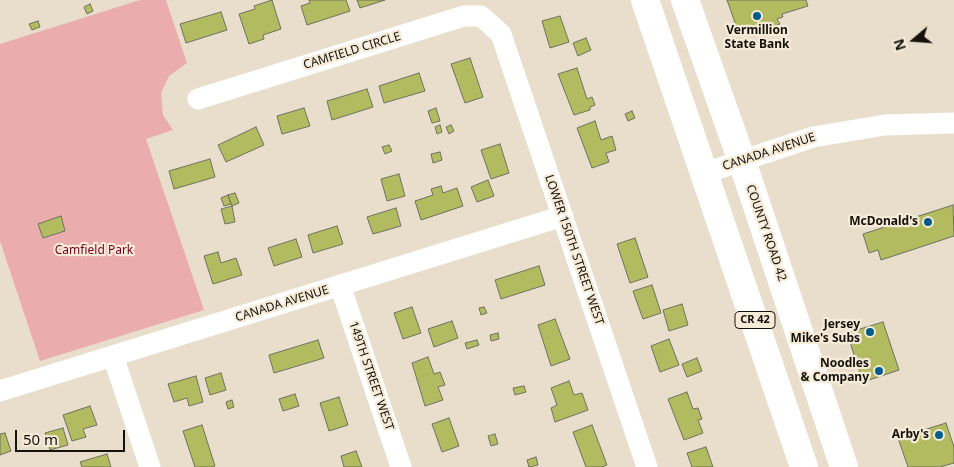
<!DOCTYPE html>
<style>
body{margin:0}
#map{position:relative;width:954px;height:467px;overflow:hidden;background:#e8decb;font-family:"Noto Sans",sans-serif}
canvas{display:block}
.north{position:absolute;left:889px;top:15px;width:50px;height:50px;-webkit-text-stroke:4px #f6ebd8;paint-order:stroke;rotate:252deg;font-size:14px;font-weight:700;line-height:20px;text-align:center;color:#15120b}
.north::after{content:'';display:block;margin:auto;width:18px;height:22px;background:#15120b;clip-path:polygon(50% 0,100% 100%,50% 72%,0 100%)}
.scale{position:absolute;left:15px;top:430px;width:110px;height:22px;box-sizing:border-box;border:2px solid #15120b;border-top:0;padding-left:6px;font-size:15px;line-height:18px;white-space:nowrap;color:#15120b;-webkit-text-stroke:4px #f6ebd8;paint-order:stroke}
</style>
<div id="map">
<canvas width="954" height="467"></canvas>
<div class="north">N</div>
<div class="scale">50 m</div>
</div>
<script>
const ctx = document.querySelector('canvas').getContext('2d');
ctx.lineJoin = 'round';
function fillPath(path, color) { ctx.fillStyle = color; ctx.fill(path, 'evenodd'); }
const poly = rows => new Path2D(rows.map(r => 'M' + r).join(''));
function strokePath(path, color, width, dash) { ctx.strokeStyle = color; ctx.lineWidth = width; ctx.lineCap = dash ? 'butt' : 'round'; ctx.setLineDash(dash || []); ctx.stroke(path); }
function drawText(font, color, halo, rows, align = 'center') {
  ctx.font = font + ' "Noto Sans",sans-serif'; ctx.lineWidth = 4.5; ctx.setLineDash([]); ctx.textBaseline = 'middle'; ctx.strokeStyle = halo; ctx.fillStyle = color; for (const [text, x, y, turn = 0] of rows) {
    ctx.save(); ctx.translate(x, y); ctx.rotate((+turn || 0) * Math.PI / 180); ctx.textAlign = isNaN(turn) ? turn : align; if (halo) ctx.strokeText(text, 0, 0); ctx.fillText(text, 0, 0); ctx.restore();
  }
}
const green = poly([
 [140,0,166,0,187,63,169,76,161,93,163,115,173,130,146,139,204,310,40,361,0,241,0,44]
]);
const building = poly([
 [272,0,281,29,263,35,264,39,249,44,239,14,255,9,254,6,272,0],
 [309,0,346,0,350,11,307,25,301,6,310,3,309,0],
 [357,0,385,0,360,8,357,0],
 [727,0,806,0,808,6,782,14,783,17,777,19,780,24,770,27,769,23,738,31,727,0],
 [90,4,93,11,87,14,84,7,90,4],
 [221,12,227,30,186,43,180,24,221,12],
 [560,16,569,42,550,48,542,21,560,16],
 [38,21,40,27,32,30,29,24,38,21],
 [586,38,591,50,578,56,573,43,586,38],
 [470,58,483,97,465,103,451,64,470,58],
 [577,68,587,99,592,97,595,105,590,107,590,110,574,115,558,74,577,68],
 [419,73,425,91,384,103,379,86,419,73],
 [367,89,373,107,332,120,327,101,367,89],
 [304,108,310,126,282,134,277,116,304,108],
 [436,108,440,121,432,123,428,111,436,108],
 [632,111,635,118,628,121,625,114,632,111],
 [595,121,601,140,612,136,616,150,606,153,609,162,592,168,577,128,595,121],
 [440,125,442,132,437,134,435,127,440,125],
 [451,125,454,131,449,134,446,127,451,125],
 [256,127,264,145,226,162,218,145,256,127],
 [500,144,509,173,491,179,481,150,500,144],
 [389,145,392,151,385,154,382,147,389,145],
 [440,152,442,160,433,163,431,154,440,152],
 [210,159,215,177,174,189,169,171,210,159],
 [399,174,405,196,387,201,381,179,399,174],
 [488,180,494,196,477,202,471,187,488,180],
 [441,186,443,193,457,188,463,206,421,220,415,201,433,195,431,189,441,186],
 [235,193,239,203,232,206,228,195,235,193],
 [228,195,231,204,224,206,221,198,228,195],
 [953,205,954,236,881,260,878,250,869,253,863,234,953,205],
 [232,206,235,222,225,224,221,209,232,206],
 [396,208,401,226,373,234,367,217,396,208],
 [61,216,65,231,43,238,38,224,61,216],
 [337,226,343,244,313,253,308,235,337,226],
 [635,238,648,277,630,283,617,244,635,238],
 [296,239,302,257,274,266,268,248,296,239],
 [218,252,221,263,236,258,242,275,213,284,204,256,218,252],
 [539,266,545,285,501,299,495,280,539,266],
 [652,285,661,313,643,319,633,291,652,285],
 [682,304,688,325,669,331,663,310,682,304],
 [412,307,421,333,403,339,394,313,412,307],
 [484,307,487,313,481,315,479,308,484,307],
 [555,319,570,359,551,366,538,325,555,319],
 [452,321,458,338,434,347,428,329,452,321],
 [883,322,899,370,863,382,847,333,883,322],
 [498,333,499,339,491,341,490,335,498,333],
 [669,339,679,365,660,372,651,346,669,339],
 [318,340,324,358,274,373,269,355,318,340],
 [477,340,479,345,467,349,465,343,477,340],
 [428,357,434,374,440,372,445,385,438,387,443,400,425,406,412,363,428,357],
 [697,358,702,371,687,377,682,364,697,358],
 [221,373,226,390,210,395,205,378,221,373],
 [196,376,203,402,189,406,187,398,174,402,168,384,196,376],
 [569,381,574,395,582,393,588,410,555,422,551,408,557,405,551,388,569,381],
 [524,386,526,392,515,395,513,388,524,386],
 [687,392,693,409,698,408,702,419,698,420,703,433,684,440,668,399,687,392],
 [295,394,299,406,283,411,279,399,295,394],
 [339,397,348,425,329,431,320,403,339,397],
 [232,400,234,407,228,409,226,402,232,400],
 [90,406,97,425,83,429,86,437,72,441,63,415,90,406],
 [449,418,459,446,442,452,432,424,449,418],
 [946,423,954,447,954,463,940,467,908,467,898,438,946,423],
 [202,425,215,466,211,467,195,467,183,431,202,425],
 [592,425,607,465,602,467,586,467,573,432,592,425],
 [63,428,68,445,50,450,45,433,63,428],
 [5,433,11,451,0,455,0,434,5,433],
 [495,434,498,444,491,446,488,436,495,434],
 [706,447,713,467,692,467,687,453,706,447],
 [356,451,362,467,344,467,341,456,356,451],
 [107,454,111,467,82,467,80,462,107,454],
 [536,457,538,465,529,467,527,460,536,457]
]);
const minor = poly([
 [198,99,464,16,481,16,501,34,647,467],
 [705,173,813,137,885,125,954,123],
 [340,285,401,467],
 [113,356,150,467],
 [0,391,563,216]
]);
const highway = poly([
 [645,0,804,467],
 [685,0,742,161,844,467]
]);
const markers = [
 [757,16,5,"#005c8d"],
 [928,222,5,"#005c8d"],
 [870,332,5,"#005c8d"],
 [879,371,5,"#005c8d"],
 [939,435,5,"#005c8d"]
];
const shields = [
 [755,320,40]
];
const shieldNames = [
 ["CR 42",755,320]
];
const poiNames = [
 ["Vermillion",757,31,"center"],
 ["State Bank",757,45,"center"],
 ["McDonald's",918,222],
 ["Jersey",860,325],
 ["Mike's Subs",860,339],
 ["Noodles",869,364],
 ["& Company",869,378],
 ["Arby's",929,435]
];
const streetNames = [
 ["CAMFIELD CIRCLE",352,51,-17],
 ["CANADA AVENUE",769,152,-18],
 ["COUNTY ROAD 42",766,233,71],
 ["LOWER 150TH STREET WEST",574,250,71],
 ["CANADA AVENUE",282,304,-17],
 ["149TH STREET WEST",371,376,71]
];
const parkNames = [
 ["Camfield Park",94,251]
];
fillPath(green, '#ebacad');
fillPath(building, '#b3bb61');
strokePath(building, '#6f715f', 1);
strokePath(minor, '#fff', 21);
strokePath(highway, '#fff', 28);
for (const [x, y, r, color] of markers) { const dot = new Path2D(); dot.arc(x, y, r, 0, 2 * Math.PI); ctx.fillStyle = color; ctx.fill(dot); strokePath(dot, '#f6ebd8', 2); }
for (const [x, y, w] of shields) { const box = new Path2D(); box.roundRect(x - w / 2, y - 8.5, w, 17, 4); ctx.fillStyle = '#f6ebd8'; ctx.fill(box); strokePath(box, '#15120b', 1); }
drawText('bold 11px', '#15120b', null, shieldNames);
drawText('bold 12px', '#15120b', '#f6ebd8', poiNames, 'right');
drawText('12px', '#15120b', '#f6ebd8', streetNames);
drawText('12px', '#77001e', '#f6ebd8', parkNames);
</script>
